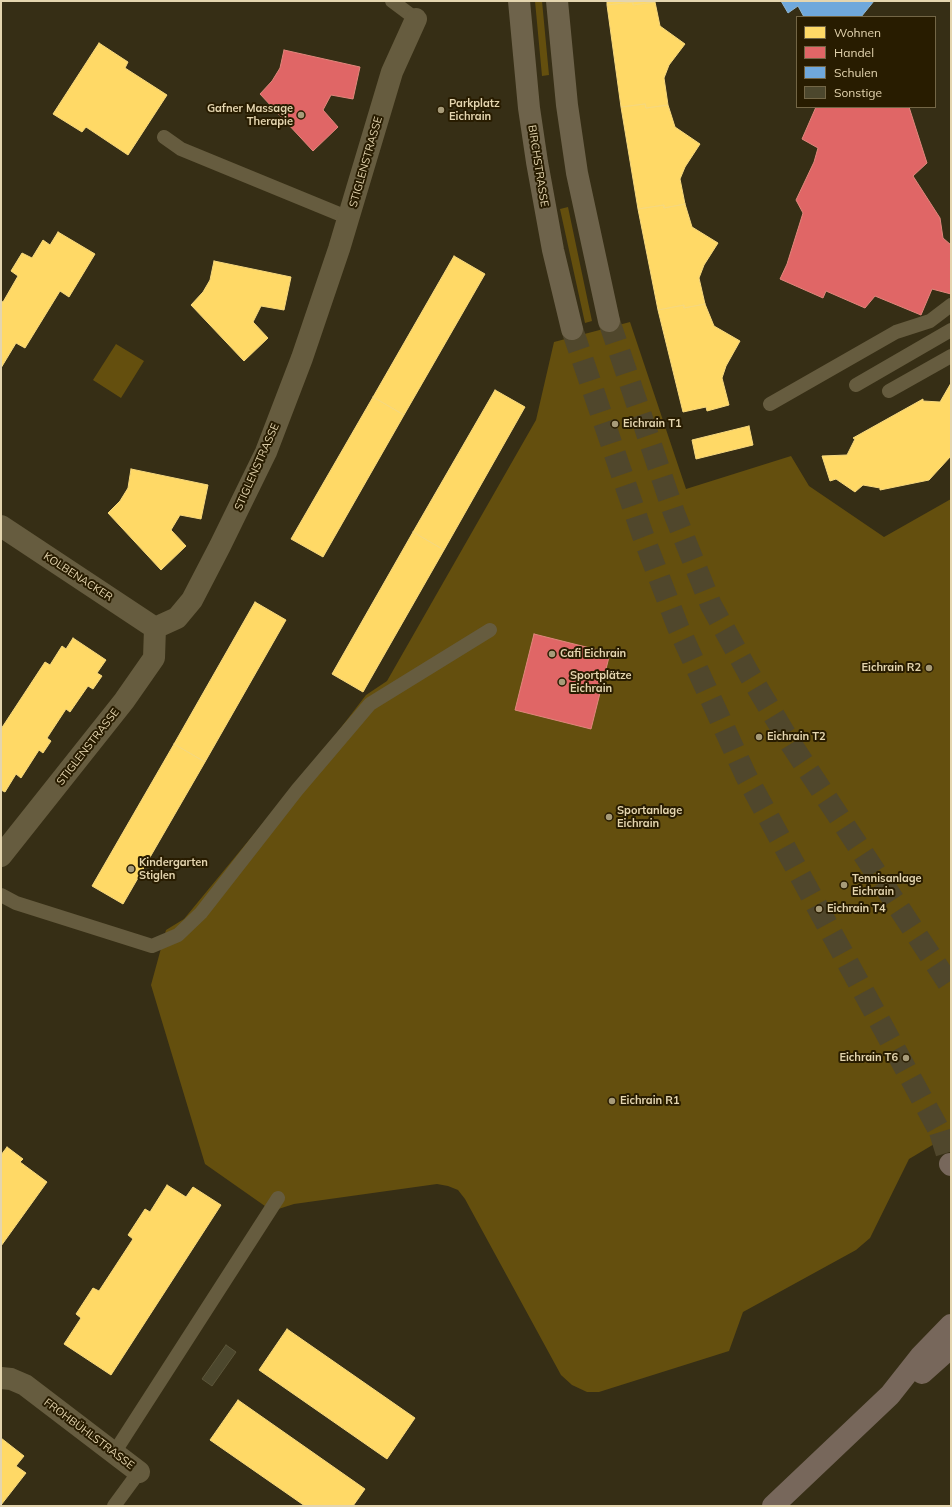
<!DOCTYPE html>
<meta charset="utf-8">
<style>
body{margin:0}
#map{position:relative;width:952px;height:1507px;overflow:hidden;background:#362e15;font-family:Mulish,sans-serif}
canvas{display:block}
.frame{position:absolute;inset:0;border:2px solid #e4d5af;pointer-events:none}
.legend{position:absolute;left:796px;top:16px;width:140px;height:92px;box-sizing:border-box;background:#281c00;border:1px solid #736646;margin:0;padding:5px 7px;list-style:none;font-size:12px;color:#e4d5af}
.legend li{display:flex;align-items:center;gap:8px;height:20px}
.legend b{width:20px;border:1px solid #736646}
</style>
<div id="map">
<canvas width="952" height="1507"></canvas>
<div class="frame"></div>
<ul class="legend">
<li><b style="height:11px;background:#ffd966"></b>Wohnen</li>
<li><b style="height:11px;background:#e06666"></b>Handel</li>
<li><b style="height:11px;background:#6fa8dc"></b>Schulen</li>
<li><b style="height:11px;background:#4c472d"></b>Sonstige</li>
</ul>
</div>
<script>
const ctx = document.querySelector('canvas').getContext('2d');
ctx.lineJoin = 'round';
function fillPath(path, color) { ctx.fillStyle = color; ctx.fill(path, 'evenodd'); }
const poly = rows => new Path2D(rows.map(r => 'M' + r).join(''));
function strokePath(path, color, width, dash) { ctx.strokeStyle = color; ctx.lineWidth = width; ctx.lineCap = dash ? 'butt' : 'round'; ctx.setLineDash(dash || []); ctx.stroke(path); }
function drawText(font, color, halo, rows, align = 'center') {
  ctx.font = font + ' Mulish,sans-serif'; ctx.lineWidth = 4; ctx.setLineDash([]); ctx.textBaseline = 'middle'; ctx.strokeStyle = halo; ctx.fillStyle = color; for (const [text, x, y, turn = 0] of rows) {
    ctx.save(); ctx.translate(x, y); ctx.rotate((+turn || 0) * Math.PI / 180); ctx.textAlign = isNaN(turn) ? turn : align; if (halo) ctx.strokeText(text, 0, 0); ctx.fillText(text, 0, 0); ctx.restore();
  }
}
const green = poly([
 [535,1,542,1,549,75,542,76],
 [568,207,592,321,585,323,560,209],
 [630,322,686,489,791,456,809,486,884,537,951,499,951,1134,909,1159,870,1238,856,1250,743,1312,729,1351,599,1392,587,1392,572,1385,561,1375,465,1199,458,1190,448,1186,437,1184,294,1204,272,1211,205,1164,151,985,166,930,184,919,333,738,366,695,387,681,536,420,554,342],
 [116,344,144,361,121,398,93,380]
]);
const homes = poly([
 [607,1,655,1,655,2,633,5,633,2,607,5,607,1],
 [633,2,633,5,655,2,660,26,685,44,669,65,664,78,668,105,646,108,645,104,621,107,607,5,633,2],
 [99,43,128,62,125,68,167,95,128,155,86,127,82,132,53,114,99,43],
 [645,104,646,108,668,105,675,127,700,144,685,167,680,179,685,204,664,208,664,205,638,209,621,107,645,104],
 [685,204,692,227,718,243,704,265,699,278,705,304,684,308,684,305,658,310,638,209,664,205,664,208,685,204],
 [58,232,95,254,69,297,60,291,25,348,16,343,1,368,1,301,3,302,18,276,11,271,22,253,32,258,43,240,50,245,58,232],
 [454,256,485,274,404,415,373,397,454,256],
 [214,261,291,277,284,310,261,306,253,322,268,338,244,361,191,305,203,292,210,280,214,261],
 [705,304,714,326,740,341,726,366,722,378,729,405,707,411,706,407,683,412,658,310,684,305,684,308,705,304],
 [951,383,951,456,929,480,880,490,880,488,863,485,855,492,836,479,830,481,822,456,847,455,855,439,853,438,923,399,923,401,940,402,951,383],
 [495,390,525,407,444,550,413,532,495,390],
 [373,397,404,415,323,557,291,539,373,397],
 [749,426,753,445,696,459,692,440,749,426],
 [131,469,208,485,201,519,180,515,171,530,186,546,161,570,108,513,120,501,128,488,131,469],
 [413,532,444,550,363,692,332,674,413,532],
 [255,602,286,620,205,762,174,744,255,602],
 [73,638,106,660,97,673,102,676,93,689,88,686,70,712,66,709,47,738,51,741,43,753,39,750,21,778,16,774,5,792,1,790,1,729,45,662,50,665,62,646,66,649,73,638],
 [174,744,205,762,123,904,92,886,174,744],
 [7,1147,23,1159,20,1162,47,1182,1,1246,1,1155,7,1147],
 [167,1185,186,1197,193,1187,221,1205,111,1375,64,1344,81,1318,76,1314,93,1288,99,1291,133,1239,128,1235,145,1209,150,1212,167,1185],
 [287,1329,415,1418,387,1459,259,1370,287,1329],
 [238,1400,365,1489,353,1506,305,1506,210,1440,238,1400],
 [1,1438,24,1456,16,1466,26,1473,1,1505,1,1438]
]);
const shops = poly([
 [284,50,360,67,353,99,331,95,323,110,338,127,313,151,260,94,272,81,280,68,284,50],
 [816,107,909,107,927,163,913,176,940,218,943,238,951,245,951,294,932,289,921,315,875,296,865,308,826,291,823,298,780,279,787,264,803,213,796,200,814,162,818,148,802,139,816,107],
 [534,634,610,653,591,729,515,710,534,634]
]);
const schools = poly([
 [781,1,874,1,861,17,804,17,798,6,788,13,781,1]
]);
const building = poly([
 [226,1345,236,1352,212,1386,202,1379,226,1345]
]);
const secondaryTunnel = poly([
 [609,321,674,513,711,605,749,674,791,744,951,987],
 [572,329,642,533,678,627,746,776,940,1132,951,1145]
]);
const highwayTunnel = poly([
 [940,1132,950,1164]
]);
const lane = poly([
 [392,1,416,19],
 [164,137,181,149,349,218],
 [856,385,951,330],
 [889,391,951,356],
 [770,404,896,332,930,321,951,305],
 [1,895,16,903,152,946,178,935,201,913,297,790,370,704,490,630],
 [114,1453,278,1198],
 [114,1506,139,1472]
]);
const street = poly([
 [1,526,155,628],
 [155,628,177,618,192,600,220,546,266,452,302,358,339,249,392,72,416,19],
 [1,856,124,701,154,658,155,628],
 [1,1378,11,1379,25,1385,139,1472]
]);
const secondary = poly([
 [519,1,529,108,537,162,553,250,572,329],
 [557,1,567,105,577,173,609,321]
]);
const highway = poly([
 [950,1164,951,1165],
 [922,1373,951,1347],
 [773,1506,890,1395,920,1357,951,1325]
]);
const markers = [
 [441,110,4,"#a79b79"],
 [301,115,4,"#a79b79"],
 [615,424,4,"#a79b79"],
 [552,654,4,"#a79b79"],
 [929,668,4,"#a79b79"],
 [562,682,4,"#a79b79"],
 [759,737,4,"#a79b79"],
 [609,817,4,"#a79b79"],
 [131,869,4,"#a79b79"],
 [844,885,4,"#a79b79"],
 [819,909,4,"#a79b79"],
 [906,1058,4,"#a79b79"],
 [612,1101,4,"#a79b79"]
];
const poiNames = [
 ["Parkplatz",449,104],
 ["Eichrain",449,117],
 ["Gafner Massage",293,109,"right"],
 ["Therapie",293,122,"right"],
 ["Eichrain T1",623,424],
 ["Cafi Eichrain",560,654],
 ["Eichrain R2",921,668,"right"],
 ["Sportplätze",570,676],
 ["Eichrain",570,689],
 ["Eichrain T2",767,737],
 ["Sportanlage",617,811],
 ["Eichrain",617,824],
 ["Kindergarten",139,863],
 ["Stiglen",139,876],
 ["Tennisanlage",852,879],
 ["Eichrain",852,892],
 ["Eichrain T4",827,909],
 ["Eichrain T6",898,1058,"right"],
 ["Eichrain R1",620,1101]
];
const streetNames = [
 ["STIGLENSTRASSE",366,162,-74],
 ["BIRCHSTRASSE",538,166,81],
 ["STIGLENSTRASSE",257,467,-66],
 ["KOLBENACKER",78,577,33],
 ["STIGLENSTRASSE",88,747,-52],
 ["FROHBÜHLSTRASSE",89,1434,37]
];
fillPath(green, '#644f0e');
fillPath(homes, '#ffd966');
strokePath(homes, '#f7d87c', 1);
fillPath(shops, '#e06666');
strokePath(shops, '#e1877c', 1);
fillPath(schools, '#6fa8dc');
strokePath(schools, '#92b6ce', 1);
fillPath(building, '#4c472d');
strokePath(building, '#5c563a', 1);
strokePath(secondaryTunnel, '#50472c', 22, [22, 11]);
strokePath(highwayTunnel, '#50472c', 22, [22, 11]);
strokePath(lane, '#665c3f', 14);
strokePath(street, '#665c3f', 22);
strokePath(secondary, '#6e634b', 22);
strokePath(highway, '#77675b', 22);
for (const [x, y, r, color] of markers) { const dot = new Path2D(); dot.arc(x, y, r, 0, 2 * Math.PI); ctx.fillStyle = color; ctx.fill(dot); strokePath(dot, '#281c00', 1.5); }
drawText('bold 11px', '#e4d5af', '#281c00', poiNames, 'left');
drawText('11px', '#e4d5af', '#281c00', streetNames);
</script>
